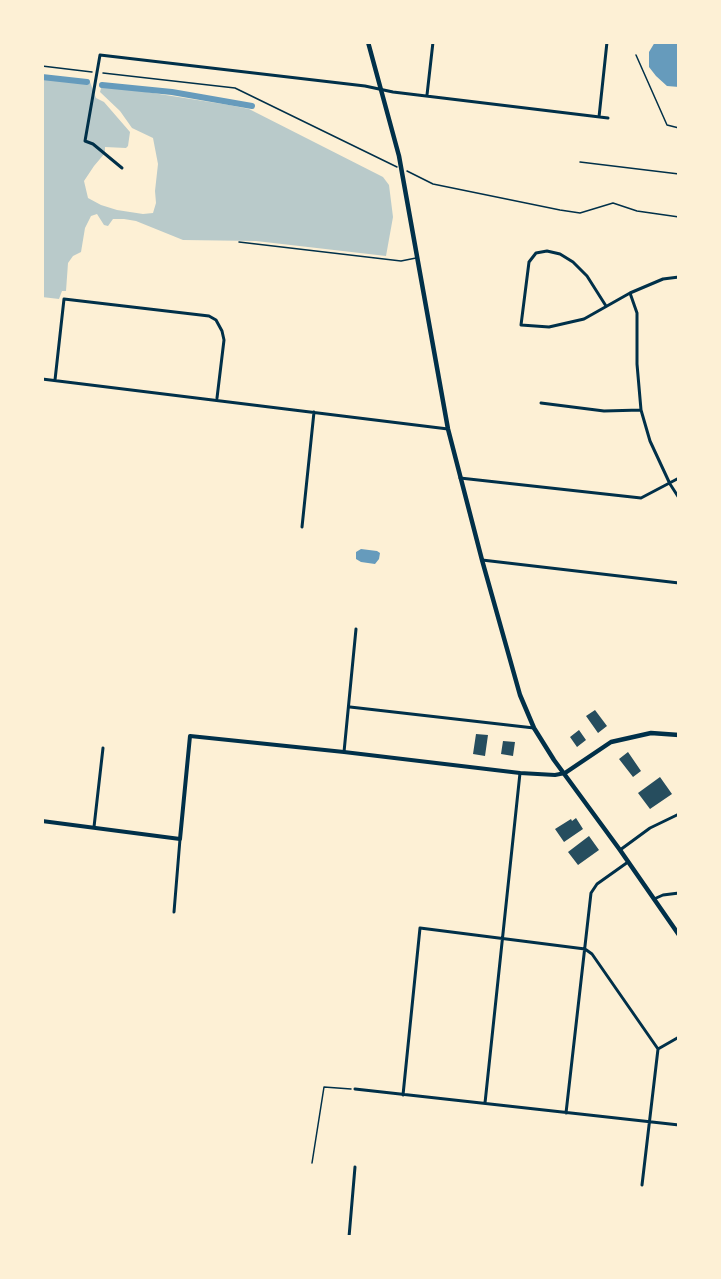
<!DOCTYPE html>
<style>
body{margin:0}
#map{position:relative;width:721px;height:1279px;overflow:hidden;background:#fdf0d5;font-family:"IBM Plex Serif",serif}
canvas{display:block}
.frame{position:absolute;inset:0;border:44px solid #fdf0d5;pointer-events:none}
</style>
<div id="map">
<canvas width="721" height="1279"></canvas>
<div class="frame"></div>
</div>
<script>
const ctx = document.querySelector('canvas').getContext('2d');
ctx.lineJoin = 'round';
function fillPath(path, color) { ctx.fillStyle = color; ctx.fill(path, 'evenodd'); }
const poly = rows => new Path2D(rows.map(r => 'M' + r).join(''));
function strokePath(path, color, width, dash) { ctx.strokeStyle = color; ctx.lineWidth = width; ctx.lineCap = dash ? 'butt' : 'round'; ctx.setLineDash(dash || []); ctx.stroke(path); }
const green = poly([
 [42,77,90,82,96,98,104,102,130,132,128,146,126,148,105,147,105,153,94,166,84,181,88,198,101,205,117,210,143,214,153,213,156,203,155,191,158,164,153,138,132,128,120,111,100,92,102,85,229,105,249,109,383,177,389,185,393,217,386,256,256,241,183,240,136,221,124,219,113,219,108,226,104,225,97,214,91,216,85,228,81,252,73,256,68,263,66,291,62,291,59,299,42,297]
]);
const water = poly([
 [655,42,679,42,679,87,667,86,656,76,649,67,649,52],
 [361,549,377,551,380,553,379,559,375,564,361,562,356,559,356,552]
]);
const canal = poly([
 [42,77,87,82],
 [102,85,172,92,252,106]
]);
const building = poly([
 [595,710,607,726,598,733,586,716],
 [579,730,586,740,577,747,570,737],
 [476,734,488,735,485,756,473,754],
 [503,741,515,742,513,756,501,754],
 [628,752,641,771,633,777,619,759],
 [660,777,672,794,650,809,638,793],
 [576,818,583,829,564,842,555,829,571,819,572,821],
 [589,836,599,850,578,865,568,852]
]);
const path = poly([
 [42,66,92,72],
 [103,73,235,88,397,167],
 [407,171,433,184,560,210,580,213,613,203,637,211,679,217],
 [312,1163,324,1087,351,1089]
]);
const service = poly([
 [636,55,667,125,679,128],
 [580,162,679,174],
 [239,242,401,261,416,258]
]);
const minor = poly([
 [427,95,433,42],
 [599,117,607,42],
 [122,168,93,144,85,141,100,55,365,86,393,92,608,118],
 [630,293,637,313,637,364,641,410,650,441,670,484,679,498],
 [606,306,587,276,573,262,560,254,547,251,536,253,529,262,521,325,549,327,584,319,630,293,663,279,679,277],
 [42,379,448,429],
 [55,380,64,299,209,316,216,320,222,331,224,340,217,398],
 [541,403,604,411,641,410],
 [460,478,641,498,679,478],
 [302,527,314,412],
 [482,560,679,583],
 [350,707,534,728],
 [344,752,356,629],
 [94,827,103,748],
 [620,850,650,828,679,814],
 [654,899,663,895,679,893],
 [174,912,180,839],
 [658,1049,679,1037],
 [355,1089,679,1125],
 [403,1095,420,928,585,949,592,954,658,1049],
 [485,1103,520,773],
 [566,1113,591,893,597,884,628,862],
 [642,1185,658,1049],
 [349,1237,355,1167]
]);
const tertiary = poly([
 [42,821,180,839,190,736,344,752,520,773,555,775,565,773]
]);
const secondary = poly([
 [368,42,399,156,448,429,482,560,520,695,534,728,554,760,620,850,679,935],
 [565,773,611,742,651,733,679,735]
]);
fillPath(green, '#b9caca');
fillPath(water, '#669bbc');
strokePath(canal, '#669bbc', 6);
fillPath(building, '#264d5e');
strokePath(path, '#003049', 1.5);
strokePath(service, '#003049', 1.5);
strokePath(minor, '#003049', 3);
strokePath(tertiary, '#003049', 4);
strokePath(secondary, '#003049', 4.5);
</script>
